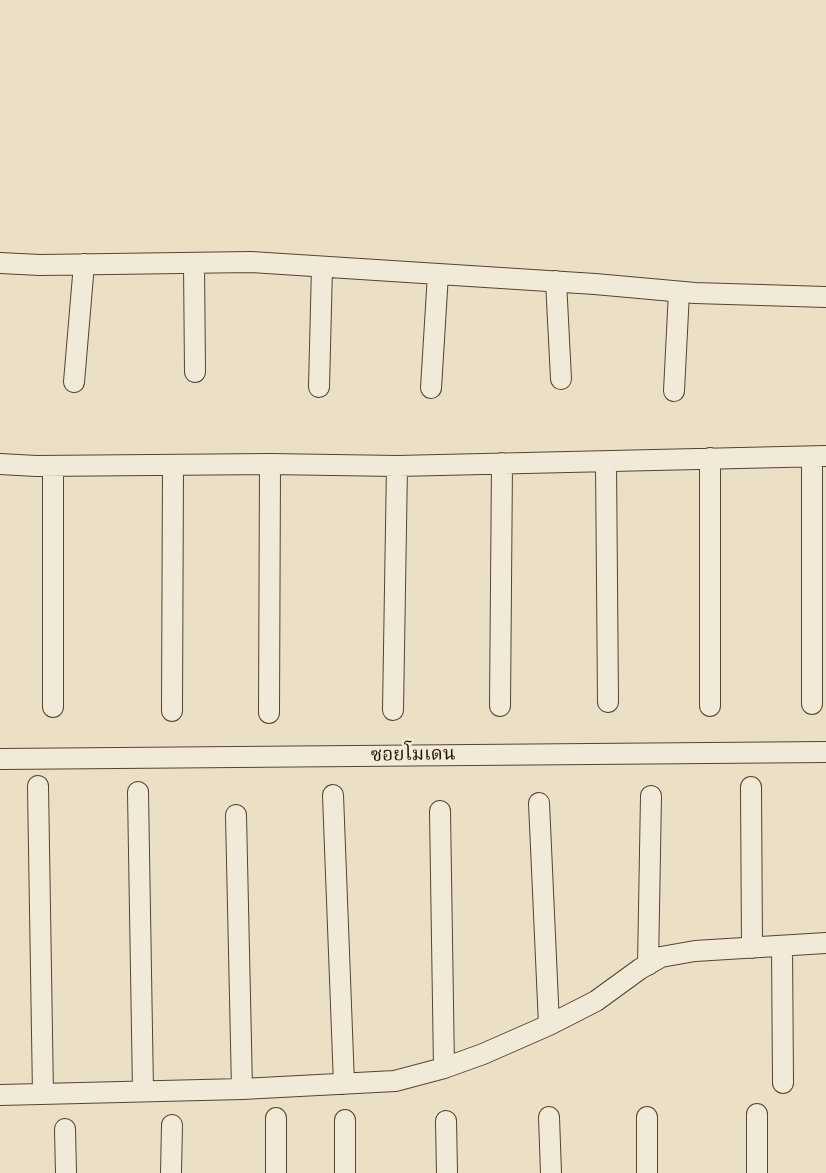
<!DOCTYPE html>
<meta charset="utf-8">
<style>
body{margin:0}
canvas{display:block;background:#ebdfc5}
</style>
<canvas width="826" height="1173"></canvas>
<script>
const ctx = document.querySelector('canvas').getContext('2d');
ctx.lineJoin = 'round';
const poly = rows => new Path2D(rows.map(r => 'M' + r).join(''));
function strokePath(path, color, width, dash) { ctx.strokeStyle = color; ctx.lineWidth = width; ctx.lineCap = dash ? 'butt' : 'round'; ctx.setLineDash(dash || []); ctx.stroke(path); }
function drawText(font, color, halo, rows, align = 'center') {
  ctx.font = font + ' "IM FELL DW Pica","Noto Serif Thai",serif'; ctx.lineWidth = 5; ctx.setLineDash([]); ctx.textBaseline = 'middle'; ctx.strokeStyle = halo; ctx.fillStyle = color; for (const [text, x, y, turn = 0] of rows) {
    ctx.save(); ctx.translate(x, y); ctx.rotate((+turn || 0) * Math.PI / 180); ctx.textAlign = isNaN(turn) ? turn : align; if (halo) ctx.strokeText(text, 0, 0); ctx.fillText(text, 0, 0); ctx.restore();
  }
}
const minor = poly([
 [0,263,40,265,251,262,595,284,695,293,826,297],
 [194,263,195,372],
 [556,281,561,379],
 [74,382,84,264],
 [319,387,322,267],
 [431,388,438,274],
 [674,391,679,292],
 [606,462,608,702],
 [0,464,36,466,270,464,397,466,826,456],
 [53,466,53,707],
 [812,704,812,457],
 [500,706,502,463],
 [710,706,710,458],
 [393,710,397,466],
 [172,711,173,465],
 [269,713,270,464],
 [0,759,826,752],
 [38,786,43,1094],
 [751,787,752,948],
 [138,792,143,1091],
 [333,795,344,1084],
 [539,803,549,1025],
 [440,811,444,1068],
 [236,815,242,1089],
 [782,946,783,1083],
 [648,965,651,796],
 [0,1095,242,1089,395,1081,444,1068,483,1054,549,1025,596,1001,640,969,661,957,695,951,826,943],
 [757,1114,757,1173],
 [549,1117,551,1173],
 [345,1120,345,1173],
 [446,1121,447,1173],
 [65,1129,66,1173],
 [171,1173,172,1125],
 [276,1173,276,1118],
 [647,1173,647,1117]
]);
const streetNames = [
 ["ซอยโมเดน",413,756,-1]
];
strokePath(minor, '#564431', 22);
strokePath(minor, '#f2ead9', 20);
drawText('19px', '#251100', '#f2ead9', streetNames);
</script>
